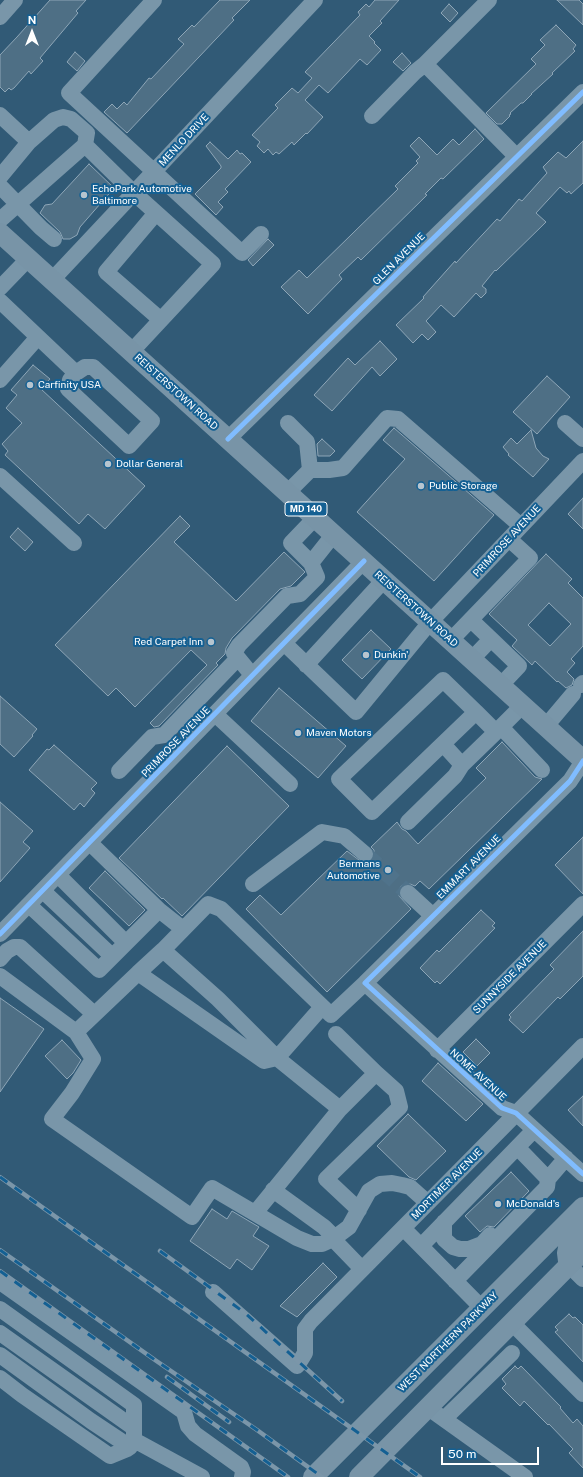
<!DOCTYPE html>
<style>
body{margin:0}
#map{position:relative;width:583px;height:1477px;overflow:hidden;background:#315a76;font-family:"Public Sans",sans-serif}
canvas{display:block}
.north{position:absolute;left:12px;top:12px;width:40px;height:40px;-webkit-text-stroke:3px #146093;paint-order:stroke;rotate:0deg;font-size:11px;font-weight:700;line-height:16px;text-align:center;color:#fff}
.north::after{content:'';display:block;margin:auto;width:14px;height:18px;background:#fff;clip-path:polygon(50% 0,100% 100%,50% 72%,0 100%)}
.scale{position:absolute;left:441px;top:1447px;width:98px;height:18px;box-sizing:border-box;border:2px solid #fff;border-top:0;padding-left:5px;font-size:12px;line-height:14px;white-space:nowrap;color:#fff;-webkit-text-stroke:3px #146093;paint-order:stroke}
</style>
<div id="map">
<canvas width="583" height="1477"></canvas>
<div class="north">N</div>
<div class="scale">50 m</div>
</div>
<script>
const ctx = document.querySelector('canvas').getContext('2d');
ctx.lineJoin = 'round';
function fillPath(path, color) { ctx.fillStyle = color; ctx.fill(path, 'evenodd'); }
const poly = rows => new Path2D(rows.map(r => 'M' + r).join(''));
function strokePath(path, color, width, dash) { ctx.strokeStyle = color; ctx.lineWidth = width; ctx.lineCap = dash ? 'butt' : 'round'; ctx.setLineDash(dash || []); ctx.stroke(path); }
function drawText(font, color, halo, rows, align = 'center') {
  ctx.font = font + ' "Public Sans",sans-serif'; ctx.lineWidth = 4; ctx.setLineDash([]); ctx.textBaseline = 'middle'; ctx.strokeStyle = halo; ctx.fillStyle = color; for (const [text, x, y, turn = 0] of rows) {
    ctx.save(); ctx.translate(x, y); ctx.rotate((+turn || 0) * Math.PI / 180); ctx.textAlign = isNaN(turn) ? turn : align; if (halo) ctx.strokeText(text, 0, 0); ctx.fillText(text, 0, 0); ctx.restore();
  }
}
const building = poly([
 [50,0,86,0,76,11,78,13,40,58,43,61,31,74,29,71,14,88,11,90,9,88,5,92,0,87,0,55,17,37,50,0],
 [220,0,250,0,232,18,234,20,127,133,104,112,112,104,117,109,124,102,127,105,149,78,151,79,184,44,178,39,192,25,194,27,220,0],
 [375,0,399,0,380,21,382,23,369,36,375,42,374,43,381,50,367,65,360,59,328,93,319,85,305,100,323,117,307,134,306,133,294,145,292,142,279,154,276,152,273,155,268,149,264,153,257,146,260,142,252,135,278,108,275,105,292,88,298,93,312,78,305,72,360,15,358,12,366,4,369,7,375,0],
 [557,0,579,0,583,4,583,25,557,0],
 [449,4,458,13,450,22,441,13,449,4],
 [556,25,576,45,573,49,575,51,552,73,553,74,531,94,532,94,523,103,521,103,510,113,511,114,509,115,510,116,502,124,497,124,486,113,536,64,531,59,545,45,540,40,556,25],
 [75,52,85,61,77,71,67,62,75,52],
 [402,53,411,63,403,71,393,62,402,53],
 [475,129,484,139,443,179,441,178,425,194,427,195,361,260,358,257,339,275,342,279,308,314,281,287,299,270,307,278,398,189,395,186,418,163,416,161,420,157,410,146,419,137,437,155,453,139,459,145,475,129],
 [583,141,583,183,571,194,569,191,567,193,560,187,536,213,546,222,496,271,495,270,482,286,486,289,486,293,481,298,476,293,454,317,441,305,426,321,436,332,428,340,422,334,413,343,396,325,424,298,423,297,455,261,456,263,497,219,500,221,519,199,522,201,547,173,543,167,558,152,566,158,583,141],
 [210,142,228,159,237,150,240,154,242,153,251,162,225,189,228,192,218,202,223,207,216,215,195,194,221,168,221,166,206,146,210,142],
 [89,164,114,188,80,227,77,235,70,239,63,239,60,232,40,213,45,205,52,204,89,164],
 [268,239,274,245,253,266,248,260,268,239],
 [380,341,397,359,380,376,372,367,332,411,314,395,348,358,355,365,380,341],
 [33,365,50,379,41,389,145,486,105,529,88,514,79,524,5,455,8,451,2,444,22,423,6,408,17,395,11,390,33,365],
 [547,376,570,397,537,434,513,412,547,376],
 [394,428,494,515,434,581,357,512,405,459,383,440,394,428],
 [531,430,536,448,543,456,549,459,533,477,508,455,509,454,503,447,511,438,517,444,531,430],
 [322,439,335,451,330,456,318,456,317,444,322,439],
 [583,498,583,529,568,514,583,498],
 [180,516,190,526,174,542,236,601,284,552,305,572,291,586,280,589,232,638,226,648,225,654,216,663,218,665,159,726,154,727,150,723,207,665,191,650,135,707,116,688,108,696,55,645,180,516],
 [18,528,33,542,25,551,10,537,18,528],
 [546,554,572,579,568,583,583,598,583,646,571,659,575,663,567,672,574,679,572,685,566,688,558,681,557,682,535,661,532,665,512,646,517,640,489,614,546,554],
 [549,603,571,624,550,646,528,625,549,603],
 [371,630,391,649,362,679,342,660,371,630],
 [279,688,346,746,318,778,251,721,279,688],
 [0,696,37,729,32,735,33,736,14,757,0,744,0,696],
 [502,742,535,777,542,779,429,889,420,881,415,886,410,884,405,884,401,886,399,891,399,896,411,909,327,992,246,909,260,895,281,915,347,851,363,863,368,863,372,860,374,855,374,850,371,847,397,822,402,829,406,831,418,844,486,778,476,768,502,742],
 [54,745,97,783,91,789,95,793,84,807,80,803,74,810,29,770,47,749,49,750,54,745],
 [227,746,289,806,182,916,163,898,162,899,119,858,227,746],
 [0,802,33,831,23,842,30,848,0,882,0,802],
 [583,837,583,894,555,865,583,837],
 [105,871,145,910,129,926,89,888,105,871],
 [481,910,495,923,492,926,495,928,440,984,437,981,435,983,420,968,437,950,439,952,481,910],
 [583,931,583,976,560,999,558,997,523,1033,509,1020,511,1017,509,1015,554,969,550,965,583,931],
 [0,998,44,1029,0,1092,0,998],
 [476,1039,490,1053,477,1066,463,1052,476,1039],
 [62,1040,81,1060,73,1073,67,1079,45,1056,62,1040],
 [438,1063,483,1104,466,1121,422,1081,438,1063],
 [583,1096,583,1126,568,1110,583,1096],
 [408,1114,446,1151,416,1180,409,1177,377,1146,408,1114],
 [511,1172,529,1191,494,1227,487,1226,480,1232,465,1216,511,1172],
 [212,1209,227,1219,232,1211,259,1227,253,1236,269,1246,252,1270,237,1259,230,1269,190,1241,212,1209],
 [323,1263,337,1277,297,1317,280,1306,323,1263],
 [569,1314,573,1318,575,1317,583,1325,583,1362,555,1332,558,1330,555,1327,569,1314],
 [515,1366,518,1369,521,1366,561,1407,560,1408,573,1423,577,1419,583,1426,583,1468,569,1453,573,1449,549,1424,548,1425,524,1401,520,1406,502,1388,506,1384,502,1379,515,1366]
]);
const minorTunnel = poly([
 [365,854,408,893]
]);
const minor = poly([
 [154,0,69,93,242,253,261,234],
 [489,0,425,64,516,156],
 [0,17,15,0],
 [0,115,29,142],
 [372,116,415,72,425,64],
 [0,177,29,142,54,120,63,117,71,119,87,133,85,145],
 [0,186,41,228,54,239],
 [156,213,106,272,161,320],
 [0,220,85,145,134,193,213,264,131,352],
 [52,280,315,0],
 [0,288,28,259],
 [0,301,76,373],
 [85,367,93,367,152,421,129,446,68,389,70,380,76,373,85,367],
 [0,380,38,337],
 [288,423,307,442,310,470],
 [565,423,583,439],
 [228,439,583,92],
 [0,476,74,543],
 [287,493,310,470,329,470,343,468,387,418,398,419,521,526],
 [311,563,291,543,315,518],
 [471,620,491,639,472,659],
 [491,639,519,666,501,685],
 [451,640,530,558,509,539],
 [284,643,356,712,431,621,583,461],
 [306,665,384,580],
 [252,675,234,653,239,645,287,596,300,594,317,577,311,563,334,534],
 [581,685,583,683],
 [476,712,443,680,339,779,372,812,476,712,496,732,523,705],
 [215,714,290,784],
 [546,726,573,694],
 [501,727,542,770],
 [443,744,462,765,496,732],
 [119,771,152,737,164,735,238,658],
 [408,822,455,776,462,765],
 [58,875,126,943],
 [253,884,322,832,344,836,365,854],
 [43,891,112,956],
 [408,893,433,916],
 [29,905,99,970,159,910,90,843],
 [159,910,183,929],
 [0,934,364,561],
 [0,959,7,951,14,947,20,947,94,1014],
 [138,973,163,950],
 [0,976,76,1032,93,1059,72,1093,52,1119,192,1217,212,1188,297,1238,312,1244,322,1244,333,1239,331,1234,324,1227,273,1190],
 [365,983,502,1108,516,1113,583,1174],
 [322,1007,277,1058,218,999,163,950,208,904,221,909,331,1015,365,983,570,781,583,761],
 [76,1032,138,973,264,1061,277,1058,340,1109,255,1213],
 [336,1034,376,1073],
 [437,1050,583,904],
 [340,1109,376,1073,396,1091,400,1107,326,1179,359,1210],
 [518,1148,548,1179],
 [444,1222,444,1239,453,1247,460,1249,469,1249,482,1244,490,1235],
 [403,1228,482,1308],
 [421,1246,534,1130],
 [569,1265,583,1279],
 [362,1269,333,1239,349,1227,369,1191,380,1184,392,1183,402,1185,410,1187,428,1203],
 [455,1281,547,1187,548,1179,566,1158],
 [0,1282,184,1412,188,1426,195,1434,241,1467,243,1472,242,1477],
 [213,1292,297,1366,305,1353,305,1329,311,1321,583,1046],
 [0,1309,134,1405,134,1440,130,1447,127,1449,110,1456,22,1395,0,1378],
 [512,1323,583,1394],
 [0,1333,134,1428],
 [0,1355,91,1421,130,1447],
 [427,1407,525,1477],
 [444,1419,512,1353],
 [134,1440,202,1477]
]);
const major = poly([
 [0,233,583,760],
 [568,1261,567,1253,568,1248,583,1231],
 [313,1477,583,1207],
 [359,1477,583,1251]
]);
const rail = poly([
 [0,1177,420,1477],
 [0,1250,155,1360,257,1430,322,1477],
 [160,1251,245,1313,342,1401],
 [0,1271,288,1477],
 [167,1377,229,1422]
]);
const cycleway = poly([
 [228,439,583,92],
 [583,761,570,781,365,983,502,1108,516,1113,583,1174],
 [0,934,364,561]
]);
const markers = [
 [84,195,4,"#b7c5cf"],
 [30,385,4,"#b7c5cf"],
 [108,464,4,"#b7c5cf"],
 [421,486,4,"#b7c5cf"],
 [211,642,4,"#b7c5cf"],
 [366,655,4,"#b7c5cf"],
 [298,733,4,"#b7c5cf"],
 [388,870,4,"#b7c5cf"],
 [498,1204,4,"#b7c5cf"]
];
const shields = [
 [306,509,42]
];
const shieldNames = [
 ["MD 140",306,509]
];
const streetNames = [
 ["MENLO DRIVE",184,140,-47],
 ["GLEN AVENUE",399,259,-45],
 ["REISTERSTOWN ROAD",176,392,42],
 ["PRIMROSE AVENUE",507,541,-47],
 ["REISTERSTOWN ROAD",416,609,42],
 ["PRIMROSE AVENUE",176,742,-46],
 ["EMMART AVENUE",469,867,-45],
 ["SUNNYSIDE AVENUE",510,977,-45],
 ["NOME AVENUE",478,1075,42],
 ["MORTIMER AVENUE",447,1184,-45],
 ["WEST NORTHERN PARKWAY",448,1342,-45]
];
const poiNames = [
 ["EchoPark Automotive",92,189],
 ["Baltimore",92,201],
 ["Carfinity USA",38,385],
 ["Dollar General",116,464],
 ["Public Storage",429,486],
 ["Red Carpet Inn",203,642,"right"],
 ["Dunkin'",374,655],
 ["Maven Motors",306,733],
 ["Bermans",380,864,"right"],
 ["Automotive",380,876,"right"],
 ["McDonald's",506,1204]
];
fillPath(building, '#4e6f85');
strokePath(building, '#8ea6b7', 1);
strokePath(minorTunnel, '#50738b', 16, [16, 8]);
strokePath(minor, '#7996a9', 16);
strokePath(major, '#7894a7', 20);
strokePath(rail, '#7b96a9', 4.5);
strokePath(rail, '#146093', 3, [9]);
strokePath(cycleway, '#80bcff', 5);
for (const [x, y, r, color] of markers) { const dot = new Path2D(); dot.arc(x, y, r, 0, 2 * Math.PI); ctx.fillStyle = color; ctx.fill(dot); strokePath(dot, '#146093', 1.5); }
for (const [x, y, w] of shields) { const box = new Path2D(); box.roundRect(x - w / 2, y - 7, w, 14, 3); ctx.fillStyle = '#146093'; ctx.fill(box); strokePath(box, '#fff', 1); }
drawText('bold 9px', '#fff', null, shieldNames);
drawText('10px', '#fff', '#146093', streetNames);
drawText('10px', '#fff', '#146093', poiNames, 'left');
</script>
